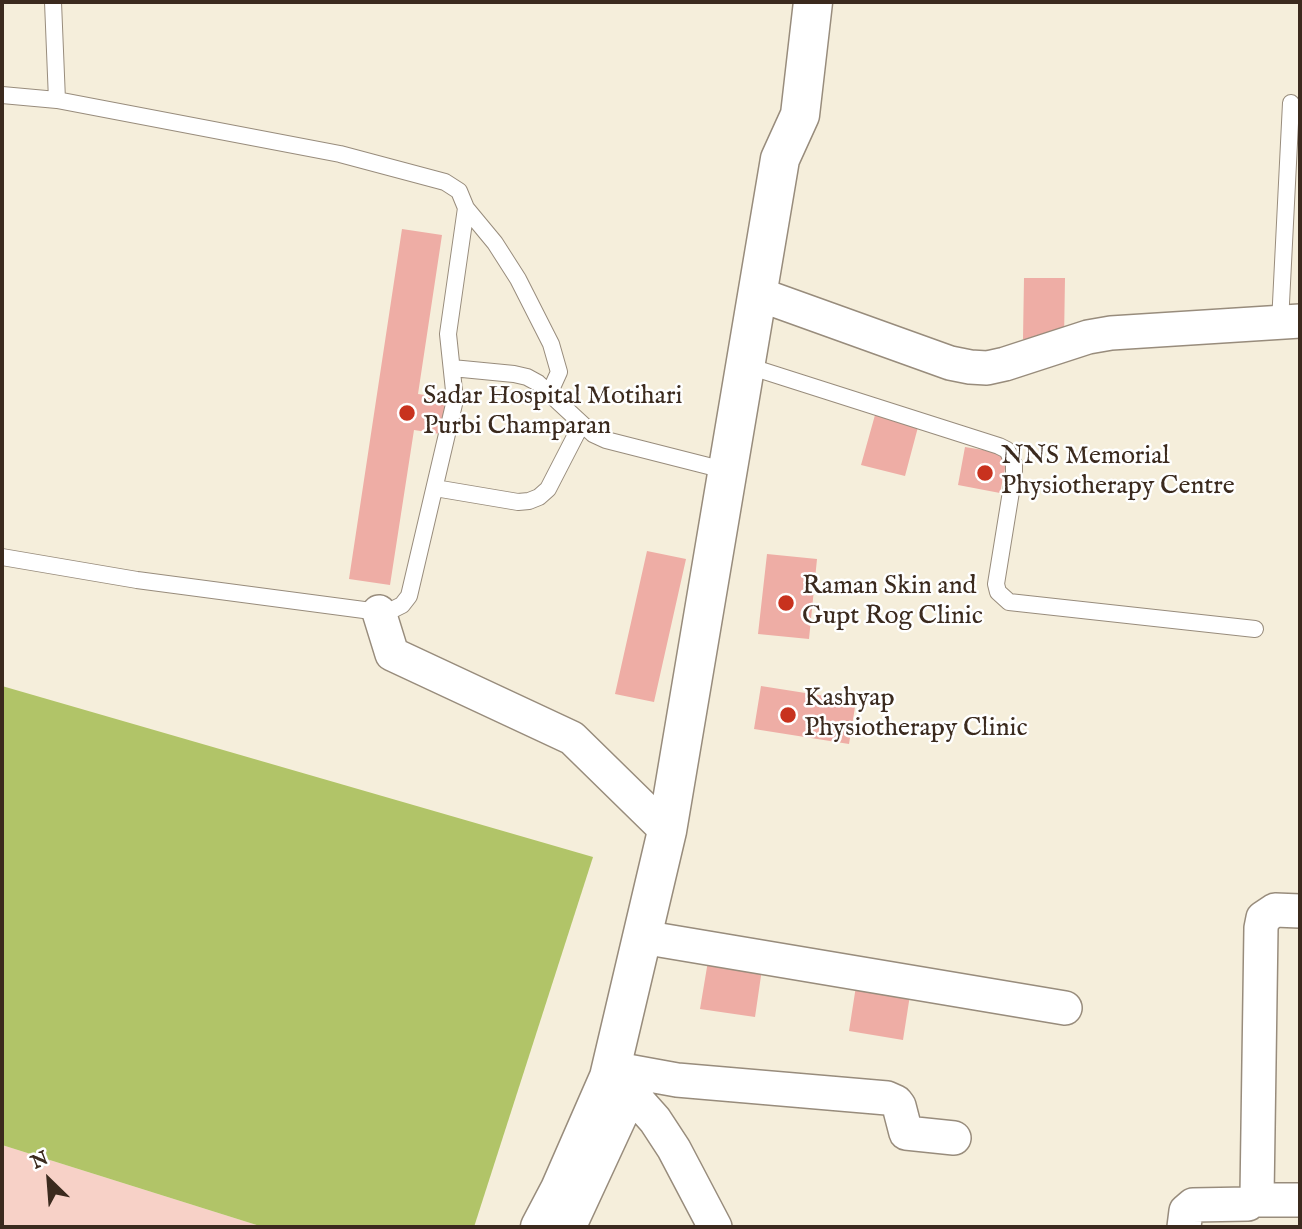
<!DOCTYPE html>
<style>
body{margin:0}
#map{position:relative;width:1302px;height:1229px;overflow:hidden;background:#f5eedb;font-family:"IM FELL English",serif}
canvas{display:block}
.frame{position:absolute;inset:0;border:4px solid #3b2a1e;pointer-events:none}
.north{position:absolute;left:14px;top:1145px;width:70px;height:70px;-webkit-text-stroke:5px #fff;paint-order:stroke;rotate:335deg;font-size:19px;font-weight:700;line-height:28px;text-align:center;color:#3b2a1e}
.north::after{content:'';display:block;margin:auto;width:24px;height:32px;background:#3b2a1e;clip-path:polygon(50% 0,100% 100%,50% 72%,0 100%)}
</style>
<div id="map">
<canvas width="1302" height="1229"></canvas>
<div class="frame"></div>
<div class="north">N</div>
</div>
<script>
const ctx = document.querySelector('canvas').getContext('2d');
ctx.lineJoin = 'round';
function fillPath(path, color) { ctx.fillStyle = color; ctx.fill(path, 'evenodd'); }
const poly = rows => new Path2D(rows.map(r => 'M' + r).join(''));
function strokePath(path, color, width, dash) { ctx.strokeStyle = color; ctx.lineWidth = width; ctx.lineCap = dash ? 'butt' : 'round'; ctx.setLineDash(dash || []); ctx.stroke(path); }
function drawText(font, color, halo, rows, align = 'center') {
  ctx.font = font + ' "IM FELL English",serif'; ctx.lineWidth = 5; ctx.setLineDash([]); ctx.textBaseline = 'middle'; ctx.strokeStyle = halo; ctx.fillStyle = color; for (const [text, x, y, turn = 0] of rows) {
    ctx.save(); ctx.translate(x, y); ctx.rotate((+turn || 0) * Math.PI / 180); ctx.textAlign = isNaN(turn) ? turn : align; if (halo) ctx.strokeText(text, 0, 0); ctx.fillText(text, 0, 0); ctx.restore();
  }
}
const built = poly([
 [2,1145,263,1227,2,1227]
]);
const green = poly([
 [2,686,593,857,474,1227,263,1227,2,1145]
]);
const building = poly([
 [402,229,442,235,418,394,452,399,447,435,414,430,390,585,349,579],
 [1024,278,1065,278,1064,340,1023,339],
 [875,415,918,427,905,476,861,465],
 [965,447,1008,454,1000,493,958,485],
 [647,551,686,559,654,702,615,694],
 [767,554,817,559,809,639,758,634],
 [761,686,856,701,849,744,754,729],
 [708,961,762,969,755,1017,700,1009],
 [856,986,910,995,903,1040,849,1031]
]);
const lane = poly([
 [53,2,57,100],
 [2,95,57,100,340,154,445,182,459,191,466,208,448,334,455,400,409,596,402,605,392,610,379,612,137,580,2,557],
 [466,208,495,243,518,279,551,344,559,372,549,394],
 [1280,323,1291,103],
 [745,365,999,446,1007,450,1014,464,1014,473,996,584,998,592,1009,602,1255,629],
 [452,368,514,374,527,377,538,383,593,434,606,440,728,471],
 [435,488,518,502,529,501,539,497,548,489,581,425]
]);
const street = poly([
 [758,294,950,363,970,367,987,368,1005,364,1088,337,1111,333,1300,321],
 [379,612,392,654,572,738,667,831],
 [642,937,1065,1008],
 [611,1068,677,1080,887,1098,896,1102,899,1106,906,1133,954,1138],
 [609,1077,631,1093,655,1120,674,1149,715,1227],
 [1255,1200,1300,1200],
 [569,1227,631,1093],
 [1184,1227,1186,1211,1193,1205,1248,1204,1257,1196,1261,928,1263,918,1275,910,1300,911]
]);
const primary = poly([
 [540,1227,560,1189,609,1077,667,831,780,159,800,115,813,2]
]);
const markers = [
 [407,413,9,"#c8321e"],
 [985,473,9,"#c8321e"],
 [786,603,9,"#c8321e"],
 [788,715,9,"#c8321e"]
];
const poiNames = [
 ["Sadar Hospital Motihari",423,398],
 ["Purbi Champaran",423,428],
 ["NNS Memorial",1001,458],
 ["Physiotherapy Centre",1001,488],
 ["Raman Skin and",802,588],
 ["Gupt Rog Clinic",802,618],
 ["Kashyap",804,700],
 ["Physiotherapy Clinic",804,730]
];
fillPath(built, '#f7d1c7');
fillPath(green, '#b1c468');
fillPath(building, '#eeada5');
strokePath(lane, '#988c7c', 18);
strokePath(street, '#988c7c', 36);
strokePath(primary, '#988c7c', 41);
strokePath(lane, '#fff', 16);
strokePath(street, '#fff', 33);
strokePath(primary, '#fff', 38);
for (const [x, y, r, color] of markers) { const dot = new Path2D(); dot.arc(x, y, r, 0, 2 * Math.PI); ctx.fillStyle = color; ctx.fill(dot); strokePath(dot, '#fff', 2.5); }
drawText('26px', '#3b2a1e', '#fff', poiNames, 'left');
</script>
